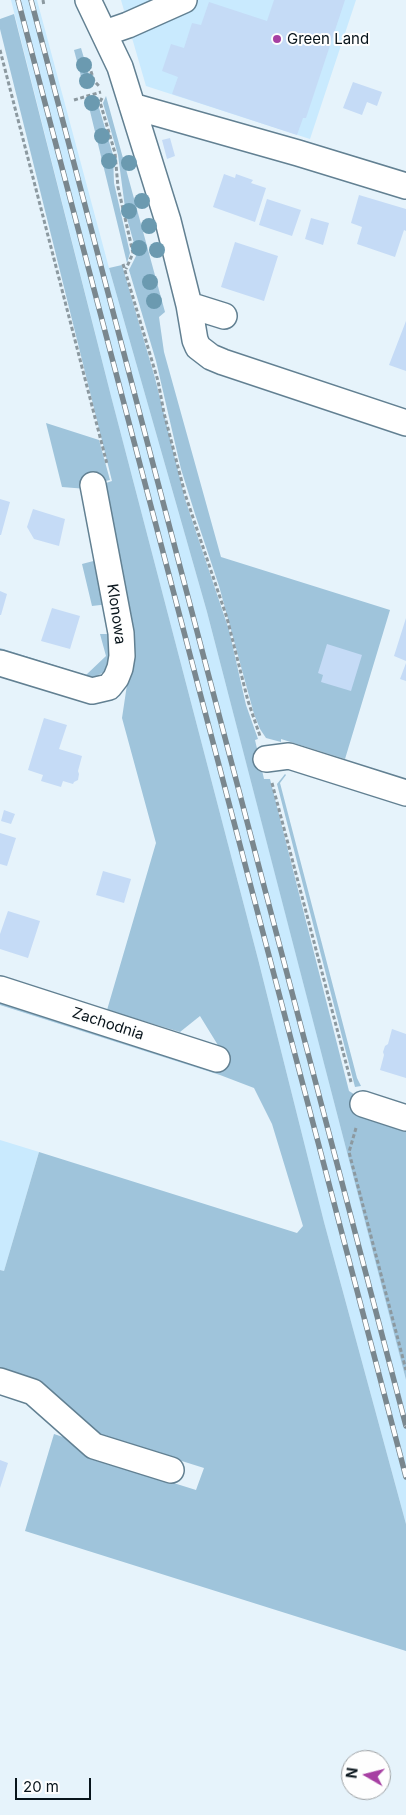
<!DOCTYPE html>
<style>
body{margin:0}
#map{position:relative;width:406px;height:1815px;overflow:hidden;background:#e6f3fb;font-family:Inter,sans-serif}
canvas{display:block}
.north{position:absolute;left:341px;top:1750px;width:50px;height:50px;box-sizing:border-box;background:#fefefe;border:1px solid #9ca0a3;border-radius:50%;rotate:278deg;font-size:14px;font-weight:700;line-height:20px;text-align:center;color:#08141b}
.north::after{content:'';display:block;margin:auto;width:18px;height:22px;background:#a740a3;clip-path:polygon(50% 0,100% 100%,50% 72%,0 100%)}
.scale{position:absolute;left:15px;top:1778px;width:76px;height:22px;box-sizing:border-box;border:2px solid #08141b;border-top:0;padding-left:6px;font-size:15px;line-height:18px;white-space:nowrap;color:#08141b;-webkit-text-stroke:4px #fefefe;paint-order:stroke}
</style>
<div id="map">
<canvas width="406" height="1815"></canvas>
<div class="north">N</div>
<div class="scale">20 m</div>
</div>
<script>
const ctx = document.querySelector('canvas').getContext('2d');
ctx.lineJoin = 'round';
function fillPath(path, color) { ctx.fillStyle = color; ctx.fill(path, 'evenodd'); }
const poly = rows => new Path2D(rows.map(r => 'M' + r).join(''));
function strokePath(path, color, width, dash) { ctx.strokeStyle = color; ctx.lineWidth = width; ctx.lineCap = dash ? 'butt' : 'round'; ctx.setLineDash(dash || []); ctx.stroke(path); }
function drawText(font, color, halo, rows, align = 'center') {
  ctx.font = font + ' Inter,sans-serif'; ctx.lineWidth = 4; ctx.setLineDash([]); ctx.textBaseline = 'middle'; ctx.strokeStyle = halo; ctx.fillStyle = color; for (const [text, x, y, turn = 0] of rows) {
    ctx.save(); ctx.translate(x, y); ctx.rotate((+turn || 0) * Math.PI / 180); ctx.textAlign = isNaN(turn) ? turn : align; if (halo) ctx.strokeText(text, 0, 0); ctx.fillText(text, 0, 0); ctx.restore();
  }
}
const built = poly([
 [11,0,37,0,109,268,207,612,273,866,406,1380,406,1524,324,1222,258,959,111,396],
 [121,0,356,0,310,139,146,86],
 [0,1140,39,1152,4,1271,0,1270]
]);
const green = poly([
 [14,14,111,396,258,959,324,1222,406,1524,406,1651,25,1531,54,1434,66,1438,87,1456,196,1490,204,1468,96,1434,0,1371,0,1270,4,1271,39,1152,297,1233,303,1226,272,1124,254,1088,220,1075,0,1005,0,998,224,1055,200,1016,180,1032,107,1010,156,843,122,718,131,658,100,485,112,481,0,29,0,19],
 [81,48,92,85,84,88,74,50],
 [106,96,165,312,159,317,164,352,221,557,390,610,345,759,281,739,281,742,266,738,260,729,254,714,219,586,195,514,181,469,156,361,129,270,137,254,126,215,118,155,103,103],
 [97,101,113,155,114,183,130,253,127,263,88,103],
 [122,265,155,378,185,499,229,630,246,705,258,739,255,740,264,779,270,779,349,1091,406,1127,406,1380,207,612,109,268],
 [46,423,99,440,110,480,87,485,87,489,62,487],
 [101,559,109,604,92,606,82,564],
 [100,634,115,634,109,667,104,672,91,679,0,655,0,648,86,675,106,656],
 [285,774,286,775,280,783,357,1078,361,1086,355,1087,277,784]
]);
const building = poly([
 [274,0,345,0,306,118,303,118,297,135,172,94,178,77,162,71,171,44,184,48,192,23,201,25,209,2,267,21],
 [353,82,382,92,377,106,367,102,362,115,343,108],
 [170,138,175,156,167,159,162,140],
 [224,174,235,178,236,174,253,180,251,183,266,188,255,222,213,207],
 [359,195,406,209,406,231,404,230,395,257,357,244,362,227,351,223],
 [267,199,301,210,292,236,259,225],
 [311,218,329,223,323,245,305,239],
 [235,242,278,256,264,301,221,287],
 [406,321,406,371,389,365],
 [0,499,10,502,1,535,0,535],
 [33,509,65,519,59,546,34,539,27,527],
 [0,591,7,594,1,615,0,615],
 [52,608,80,616,70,649,41,641],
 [406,618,406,661,394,656],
 [327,644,362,655,351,691,321,682,323,675,318,673],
 [406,663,406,681,400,679],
 [44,718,67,725,59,749,82,756,78,771,79,774,78,780,74,782,73,784,63,781,61,787,41,781,43,775,28,770],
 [4,810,15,814,11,824,1,821],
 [0,833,16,838,7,866,0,864],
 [103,871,131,879,124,903,96,895],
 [8,911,40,921,28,958,0,949,0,934],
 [392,1029,406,1034,406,1078,380,1070,384,1055,383,1052,385,1046,388,1044],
 [0,1460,8,1463,0,1488]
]);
const path = poly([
 [43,0,44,6],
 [0,50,107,464],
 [89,65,94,81,99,86],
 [102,98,100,102,115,153,118,187,133,253,126,269],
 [74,100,101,92],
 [123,264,158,381,164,413,185,494,227,618,248,701,260,736],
 [272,783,351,1082],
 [356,1128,349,1152,406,1370]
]);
const minor = poly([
 [88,0,120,67,168,221,189,305,195,340,198,347,211,357,223,362,406,423],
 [105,33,128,25,184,0],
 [132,106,298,153,406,186],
 [189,305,224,316],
 [0,663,92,691,109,687,116,678,120,668,122,656,121,633,93,485],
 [266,759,289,756,406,793],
 [0,989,217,1059],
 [363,1104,406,1118],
 [0,1381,33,1392,94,1446,171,1470]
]);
const rail = poly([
 [18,0,406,1477],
 [31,0,406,1426]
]);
const trees = [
 [84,65],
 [87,81],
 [92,103],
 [102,136],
 [109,161],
 [129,163],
 [142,201],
 [129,211],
 [149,226],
 [139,248],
 [157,250],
 [150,282],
 [154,301]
];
const markers = [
 [277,39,5,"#a740a3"]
];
const poiNames = [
 ["Green Land",287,39]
];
const streetNames = [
 ["Klonowa",116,614,82],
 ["Zachodnia",108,1024,18]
];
fillPath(built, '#c9eafe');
fillPath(green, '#9fc4db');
fillPath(building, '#c5dbf6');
strokePath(minor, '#628092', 28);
strokePath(path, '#8c99a0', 3, [4, 2.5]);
strokePath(minor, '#fff', 25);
strokePath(rail, '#7a878e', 5.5);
strokePath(rail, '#fefefe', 4, [11]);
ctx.fillStyle = '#6b9ab0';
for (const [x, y] of trees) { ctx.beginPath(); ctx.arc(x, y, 8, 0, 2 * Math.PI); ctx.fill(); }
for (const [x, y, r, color] of markers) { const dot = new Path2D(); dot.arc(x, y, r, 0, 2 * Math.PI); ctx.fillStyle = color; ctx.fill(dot); strokePath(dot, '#fefefe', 2); }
drawText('15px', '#08141b', '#fefefe', poiNames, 'left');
drawText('15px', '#08141b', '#fefefe', streetNames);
</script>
